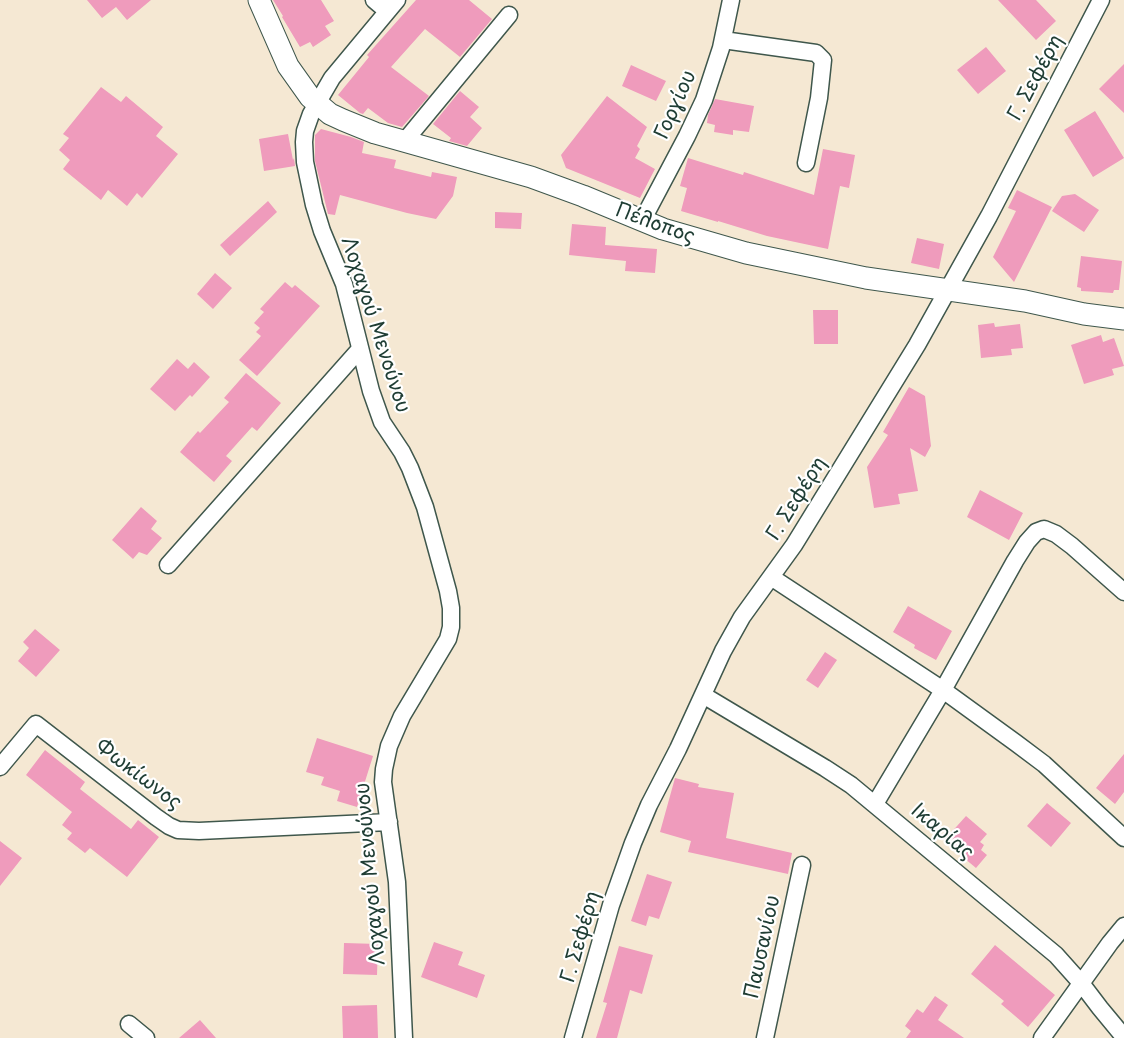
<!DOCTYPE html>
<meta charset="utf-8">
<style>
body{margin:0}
canvas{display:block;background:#f5e8d3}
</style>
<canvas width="1124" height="1038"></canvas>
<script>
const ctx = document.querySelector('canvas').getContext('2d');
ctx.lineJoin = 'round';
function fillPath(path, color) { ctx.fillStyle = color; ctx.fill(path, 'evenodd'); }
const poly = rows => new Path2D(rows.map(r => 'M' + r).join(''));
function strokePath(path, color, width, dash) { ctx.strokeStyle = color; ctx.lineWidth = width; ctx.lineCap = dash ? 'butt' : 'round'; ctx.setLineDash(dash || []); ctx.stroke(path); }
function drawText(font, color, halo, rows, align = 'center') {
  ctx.font = font + ' "Playpen Sans",sans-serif'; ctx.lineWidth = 4.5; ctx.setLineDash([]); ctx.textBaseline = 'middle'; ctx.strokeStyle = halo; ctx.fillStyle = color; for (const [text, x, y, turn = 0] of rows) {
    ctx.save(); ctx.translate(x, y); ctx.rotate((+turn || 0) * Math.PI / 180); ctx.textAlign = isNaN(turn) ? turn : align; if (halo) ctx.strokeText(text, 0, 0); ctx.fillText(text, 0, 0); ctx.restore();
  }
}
const building = poly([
 [87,0,151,0,127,20,116,7,102,18],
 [273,0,321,0,334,21,325,26,331,35,313,47,310,42,300,47,282,17,283,16],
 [416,0,469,0,492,19,460,57,425,29,391,67,429,96,402,127,388,123,368,108,363,114,360,113,338,95,369,57,367,55],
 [998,0,1036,0,1056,21,1036,40],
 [986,47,1006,71,978,94,957,70],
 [1124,64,1124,113,1099,89],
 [631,65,666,81,656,101,622,86],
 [101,87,121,102,126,96,163,127,156,136,178,154,142,198,137,193,127,206,108,190,101,200,63,169,70,160,59,150,69,138,63,134],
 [460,91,479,107,470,117,482,128,467,146,449,141,451,138,433,124],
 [607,96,647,127,637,146,640,149,635,158,655,169,640,198,566,168,561,155],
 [715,99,754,106,749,132,733,130,733,135,714,132,715,125,707,123,708,115],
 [1095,111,1124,158,1093,177,1064,130],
 [321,129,351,137,364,142,362,153,396,160,394,168,431,177,432,172,457,177,453,196,436,219,407,213,340,195,335,215,328,214,315,161,315,135],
 [288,134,293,160,294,158,295,166,264,171,259,139],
 [823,149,855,155,849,188,840,186,828,249,767,236,718,221,718,222,681,211,687,188,680,186,688,158,743,175,744,172,814,195],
 [1017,190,1052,207,1014,282,993,257,1016,211,1008,208],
 [1075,194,1099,210,1084,232,1052,211,1062,196],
 [268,201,277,212,230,256,220,245],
 [495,212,522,213,521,229,495,228],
 [572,224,606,227,605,245,657,249,655,273,625,271,626,261,569,255],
 [917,238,944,244,939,269,911,263],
 [1081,256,1122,261,1119,290,1114,290,1113,293,1098,292,1081,291,1081,288,1077,287],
 [215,273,232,288,213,309,197,294],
 [285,282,292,288,295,285,320,306,257,376,239,360,261,336,256,332,260,328,254,323,264,312,260,309],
 [813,310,838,310,838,344,814,344],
 [994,323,995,327,1020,324,1023,348,1011,349,1012,355,981,358,978,325],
 [1101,335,1103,342,1114,338,1124,366,1112,369,1114,375,1084,384,1071,345],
 [177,359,188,369,194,362,210,377,192,397,190,395,175,411,150,389],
 [246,373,281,403,257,431,252,427,226,456,232,461,214,482,180,452,198,431,200,433,229,402,224,398],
 [909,387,925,396,931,446,925,457,910,448,918,491,898,494,900,504,874,508,867,467,888,435,883,432],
 [980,490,1023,513,1009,540,967,517],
 [141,507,157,521,151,529,162,538,147,555,139,552,133,559,112,540],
 [908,606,952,631,936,660,914,648,915,645,893,632],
 [35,629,60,650,36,677,18,661,29,648,23,642],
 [825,652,837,660,818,688,806,680],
 [317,738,373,756,357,807,337,801,340,791,321,785,324,777,306,772],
 [45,750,85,782,80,789,131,829,138,820,159,837,127,877,90,848,85,853,67,839,72,833,62,825,72,812,26,775],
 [1124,754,1124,792,1115,804,1096,788],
 [675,778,699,784,698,787,734,793,726,838,792,853,788,874,688,852,691,841,660,832],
 [1047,803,1071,823,1051,847,1027,826],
 [966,816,987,834,980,842,984,845,981,850,987,855,976,868,952,848,956,842,948,836],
 [0,841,22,858,0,886],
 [647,874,672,882,659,919,649,916,646,926,631,921],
 [434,942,463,952,458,965,485,975,477,998,421,977],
 [344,943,378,944,377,975,343,974],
 [995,945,1055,995,1028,1027,1001,1004,1004,1001,971,974],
 [619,946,653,955,642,994,630,990,617,1038,596,1038,607,1003,603,1002],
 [935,996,948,1005,938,1020,964,1038,906,1038,911,1031,905,1026,917,1009,923,1013],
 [377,1005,378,1038,343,1038,342,1006],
 [200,1020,216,1038,179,1038]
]);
const minor = poly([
 [374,0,387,11],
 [397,0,332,78,311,114,305,131,304,142,305,162,314,205,322,231,344,284,371,391,382,422,402,452,410,468,425,507,448,591,451,608,451,627,448,639,402,716,389,746,384,769,383,782,397,882,404,1038],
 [723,40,816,53,823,60,819,98,806,163],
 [404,142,509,15],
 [642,221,687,136,704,100,721,48,731,0],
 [168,565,359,350],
 [771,577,943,690,1016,743,1044,764,1124,838],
 [703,695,825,768,851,785,1056,955,1081,983,1100,1008,1124,1037],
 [0,767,36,724,156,817,169,826,178,830,199,831,389,822],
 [875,804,943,690,1015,561,1027,542,1036,532,1044,529,1056,534,1072,546,1124,592],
 [129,1024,146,1038],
 [573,1038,611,905,633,843,649,805,678,749,723,651,742,617,794,545,917,345,989,216,1101,0],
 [765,1038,802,865],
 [1042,1038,1110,943,1124,926]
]);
const tertiary = poly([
 [259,0,288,66,310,97,330,114,343,120,375,133,531,177,583,196,663,229,746,253,866,278,1025,301,1084,314,1124,319]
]);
const streetNames = [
 ["Γ. Σεφέρη",1036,78,-62],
 ["Γοργίου",676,105,-66],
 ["Πέλοπος",655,224,20],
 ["Λοχαγού Μενούνου",375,325,72],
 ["Γ. Σεφέρη",797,499,-58],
 ["Φωκίωνος",138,775,37],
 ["Ικαρίας",942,832,40],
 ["Λοχαγού Μενούνου",371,874,-95],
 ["Γ. Σεφέρη",581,937,-74],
 ["Παυσανίου",763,947,-78]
];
fillPath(building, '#ef9bbc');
strokePath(minor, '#3f574c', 19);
strokePath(tertiary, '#3f574c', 23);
strokePath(minor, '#fff', 16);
strokePath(tertiary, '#fff', 21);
drawText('20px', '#1f3d34', '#fff', streetNames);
</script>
